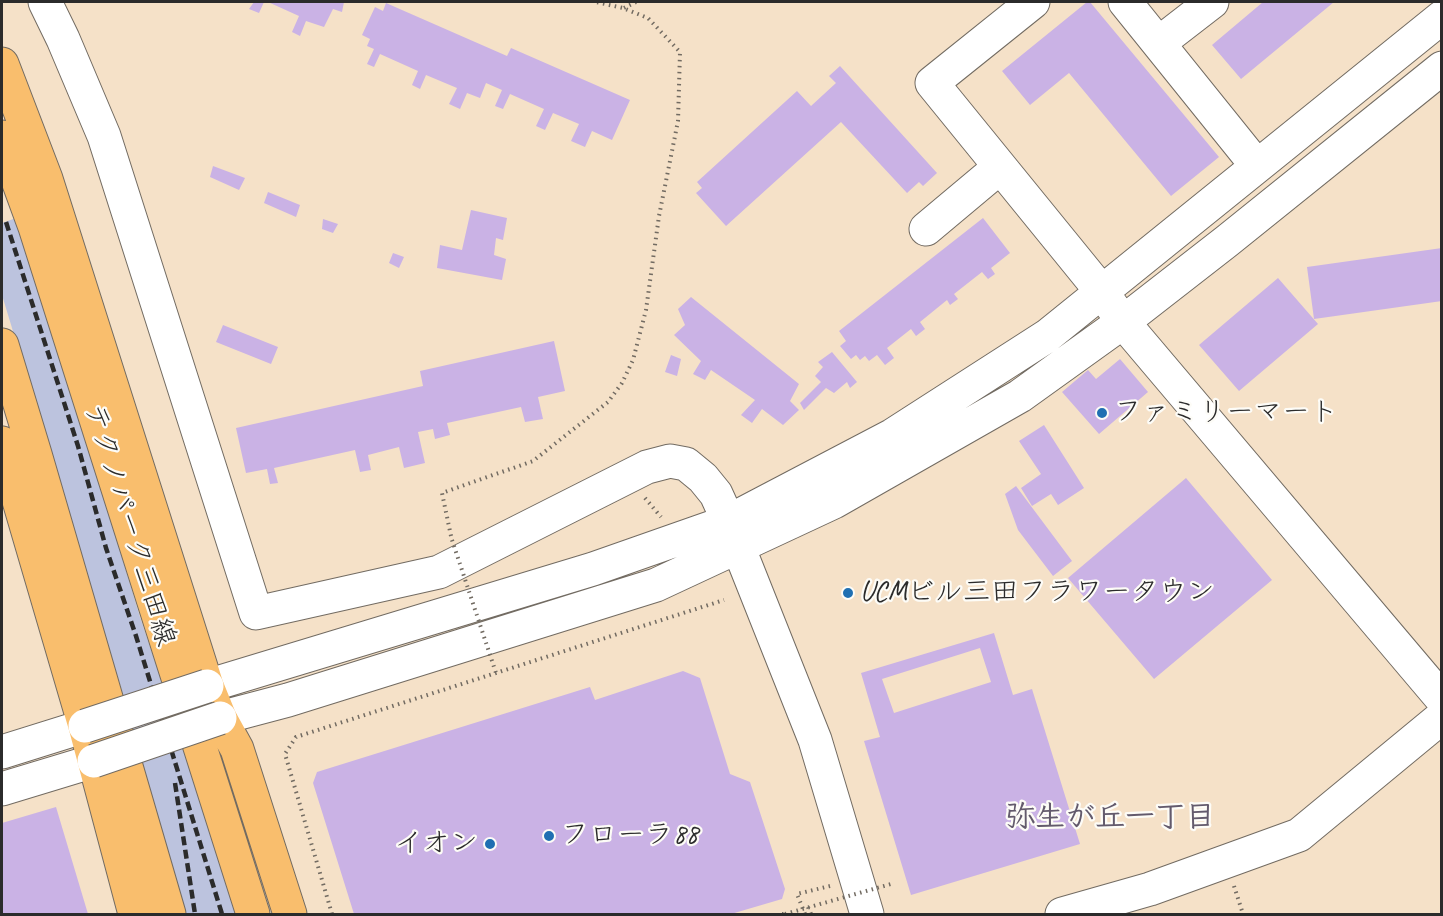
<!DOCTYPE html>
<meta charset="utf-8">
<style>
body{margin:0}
#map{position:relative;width:1443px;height:916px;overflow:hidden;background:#f5e1c8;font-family:Caveat,sans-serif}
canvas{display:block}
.frame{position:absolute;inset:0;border:3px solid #2b2b2b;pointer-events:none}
</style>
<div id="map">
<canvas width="1443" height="916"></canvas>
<div class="frame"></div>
</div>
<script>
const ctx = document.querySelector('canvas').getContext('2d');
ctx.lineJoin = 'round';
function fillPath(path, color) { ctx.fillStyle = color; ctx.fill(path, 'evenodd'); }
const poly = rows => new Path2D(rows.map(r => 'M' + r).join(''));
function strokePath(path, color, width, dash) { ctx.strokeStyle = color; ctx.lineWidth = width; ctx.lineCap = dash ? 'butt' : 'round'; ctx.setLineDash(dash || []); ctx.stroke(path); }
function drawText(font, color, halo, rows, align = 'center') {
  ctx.font = font + ' Caveat,"Klee One",sans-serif'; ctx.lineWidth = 4.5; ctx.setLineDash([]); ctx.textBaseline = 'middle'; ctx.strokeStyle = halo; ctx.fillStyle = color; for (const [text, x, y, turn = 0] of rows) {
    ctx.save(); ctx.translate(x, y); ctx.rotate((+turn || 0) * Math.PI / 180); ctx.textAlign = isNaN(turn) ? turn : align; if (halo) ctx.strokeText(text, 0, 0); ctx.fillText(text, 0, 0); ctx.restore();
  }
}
const industrial = poly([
 [19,217,140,617,240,914,181,914,122,691,2,295,2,223]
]);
const building = poly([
 [254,2,264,2,259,13,249,9],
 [268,2,344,2,342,12,333,9,324,27,306,21,300,36,292,32,299,16],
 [1087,2,1090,2,1219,157,1171,196,1069,73,1030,105,1002,71],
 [1263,2,1334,2,1241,79,1212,45],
 [386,3,507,56,511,48,630,100,612,140,592,131,585,147,571,141,579,124,553,113,545,130,536,126,544,109,510,94,503,109,495,106,502,90,486,83,480,98,467,93,460,109,449,104,457,88,426,75,420,89,412,85,418,71,380,54,374,67,367,64,374,49,367,46,370,39,362,35,375,7,383,11],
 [840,66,937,173,923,186,919,182,907,193,841,122,726,226,696,193,702,188,697,182,797,91,811,106,836,83,829,76],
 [213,166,245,178,239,190,210,177],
 [268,192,300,205,296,217,264,203],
 [471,210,507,218,503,240,496,238,494,255,506,259,502,280,437,268,440,245,462,250],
 [983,218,1010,253,991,268,995,274,988,279,982,272,954,294,958,299,950,305,947,300,920,322,925,329,916,336,911,329,887,348,894,358,885,365,877,355,869,361,865,356,860,360,856,355,851,359,840,346,846,341,839,331],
 [323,219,338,224,333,233,322,229],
 [1442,248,1442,301,1314,319,1307,267],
 [393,253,404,257,399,268,389,263],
 [1278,278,1318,324,1239,391,1199,345],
 [691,297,799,384,790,401,799,410,783,425,762,409,752,423,741,415,755,400,711,370,705,380,693,374,701,361,674,335,685,325,678,309],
 [223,325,278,347,271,364,216,342],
 [554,341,565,391,538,397,543,419,525,422,521,407,447,423,450,435,435,439,433,429,418,432,425,463,404,468,399,447,368,455,371,470,360,472,355,450,274,468,278,483,270,484,267,469,246,473,236,428,423,386,420,371],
 [832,352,857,382,850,388,847,382,834,393,826,388,804,410,800,403,821,382,815,376,823,367,818,362],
 [671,355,681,359,677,376,665,372],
 [1120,359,1148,392,1099,434,1062,392,1088,370,1096,379],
 [1044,425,1084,488,1058,505,1051,494,1032,506,1021,488,1041,474,1019,441],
 [1186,478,1272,580,1154,679,1068,578],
 [1016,486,1072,561,1053,576,1018,530,1005,494],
 [994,633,1013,695,1032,689,1080,844,911,895,864,741,880,737,861,673],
 [980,648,991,682,894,713,882,679],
 [683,671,700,678,730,774,750,782,785,889,782,899,731,914,354,914,313,783,317,772,590,687,595,700],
 [56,807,88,914,2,914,2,823]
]);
const path = poly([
 [624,8,636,2],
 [645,498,661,517],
 [451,536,442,493,533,461,608,402,622,383,633,360,646,310,659,216,678,121,680,52,648,18,623,8,596,2],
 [1234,886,1243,914],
 [808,907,811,914],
 [332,914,285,754,296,737,724,600],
 [782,914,785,914],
 [805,914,797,894,830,886]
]);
const minor = poly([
 [45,2,63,39,104,136,256,613,439,572,647,467,670,461,686,464,703,478,716,494,726,516,815,740,867,914],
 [1033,2,932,83,1102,292,1123,322,1442,699],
 [1125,2,1257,166],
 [1159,43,1212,2],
 [926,229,1000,167],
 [207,686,593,569,727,522,893,435,1047,336,1442,17],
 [220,718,288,700,656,585,834,502,1020,396,1123,322,1227,241,1442,68],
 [2,752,85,726],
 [2,789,94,761],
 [1062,914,1150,889,1299,835,1442,717]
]);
const major = poly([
 [2,64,46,179,207,686,220,718,237,749,290,914],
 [2,137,35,227,253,914],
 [2,345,35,454,169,914],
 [2,443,85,726,135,914]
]);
const rail = poly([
 [6,222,78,446,106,548,136,636,222,914],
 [175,783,195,914]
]);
const pathBridge = poly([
 [452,540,496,673],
 [785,914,891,884]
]);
const minorBridge = poly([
 [85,726,207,686],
 [94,761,220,718]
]);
const markers = [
 [1102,413,6,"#1f6fb2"],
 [848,593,6,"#1f6fb2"],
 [549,836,6,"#1f6fb2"],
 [490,844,6,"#1f6fb2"]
];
const poiNames = [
 ["ファミリーマート",1114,413],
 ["UCMビル三田フラワータウン",860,593],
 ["フローラ88",561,836],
 ["イオン",478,844,"right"]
];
const streetNames = [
 ["テクノパーク三田線",129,525,73]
];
const neighbourhoodNames = [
 ["弥生が丘一丁目",1110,818]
];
fillPath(industrial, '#bcc3de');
fillPath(building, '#cab2e5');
strokePath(minor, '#726b62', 35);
strokePath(major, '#726b62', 35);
strokePath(path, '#726b62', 4, [1.5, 4.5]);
strokePath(minor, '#fff', 33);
strokePath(major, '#f9be6d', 33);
strokePath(rail, '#2b2b2b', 4.5, [9, 4.5]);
strokePath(minorBridge, '#726b62', 35, []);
strokePath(pathBridge, '#726b62', 4, [1.5, 4.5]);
strokePath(minorBridge, '#fff', 33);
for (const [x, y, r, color] of markers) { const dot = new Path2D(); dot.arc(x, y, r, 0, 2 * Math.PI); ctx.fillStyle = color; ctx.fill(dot); strokePath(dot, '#fdfcf7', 2); }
drawText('28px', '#2b2b2b', '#fdfcf7', poiNames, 'left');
drawText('28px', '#2b2b2b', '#fdfcf7', streetNames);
drawText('bold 30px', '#635a6c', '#fdfcf7', neighbourhoodNames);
</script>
